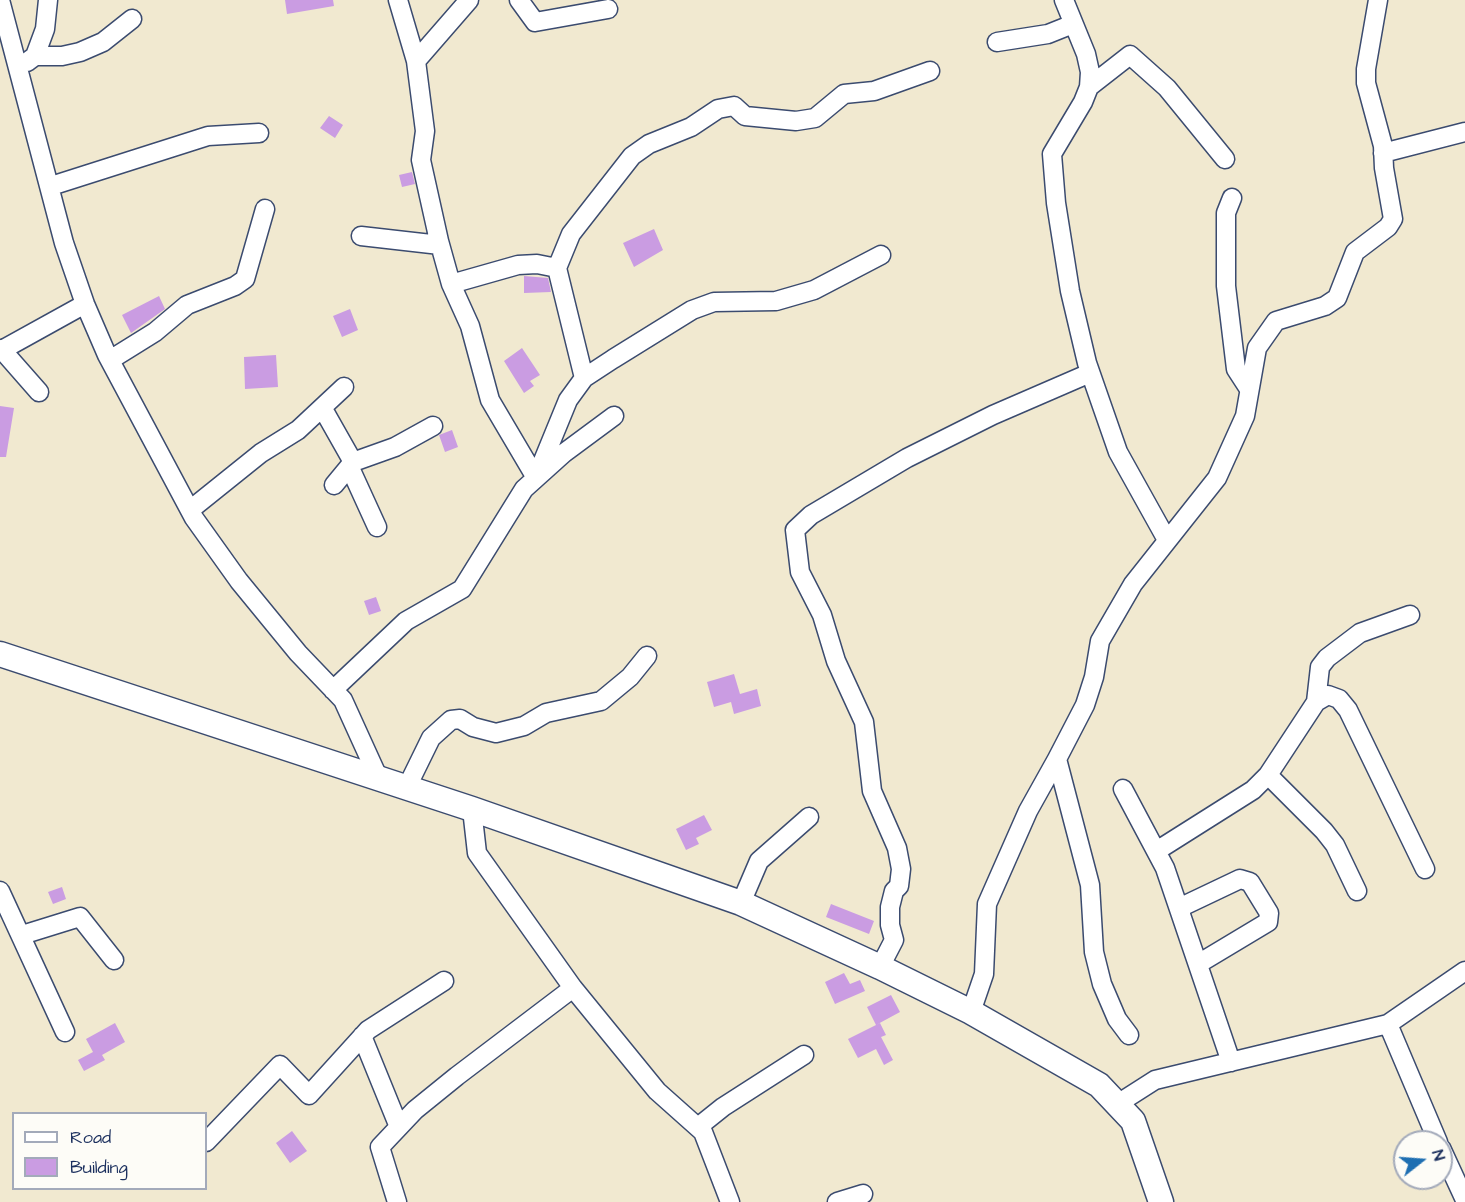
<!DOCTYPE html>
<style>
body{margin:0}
#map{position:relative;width:1465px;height:1202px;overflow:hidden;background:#f1e9d0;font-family:"Architects Daughter",sans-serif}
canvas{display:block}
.legend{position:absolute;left:12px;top:1112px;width:195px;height:78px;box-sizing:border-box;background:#fdfcf7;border:2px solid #a3aaba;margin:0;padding:8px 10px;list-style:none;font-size:18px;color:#1b2f5e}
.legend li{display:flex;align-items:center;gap:12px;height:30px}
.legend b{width:30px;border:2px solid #a3aaba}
.north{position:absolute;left:1393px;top:1130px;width:60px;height:60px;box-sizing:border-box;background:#fdfcf7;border:2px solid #a3aaba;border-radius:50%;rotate:73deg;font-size:16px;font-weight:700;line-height:24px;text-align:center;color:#1b2f5e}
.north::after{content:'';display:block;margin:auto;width:21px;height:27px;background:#1f6fb2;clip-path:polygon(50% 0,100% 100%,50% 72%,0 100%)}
</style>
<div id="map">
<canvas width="1465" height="1202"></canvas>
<ul class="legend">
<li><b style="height:8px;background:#fff"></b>Road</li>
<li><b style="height:16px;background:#ca9ce2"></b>Building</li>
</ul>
<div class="north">N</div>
</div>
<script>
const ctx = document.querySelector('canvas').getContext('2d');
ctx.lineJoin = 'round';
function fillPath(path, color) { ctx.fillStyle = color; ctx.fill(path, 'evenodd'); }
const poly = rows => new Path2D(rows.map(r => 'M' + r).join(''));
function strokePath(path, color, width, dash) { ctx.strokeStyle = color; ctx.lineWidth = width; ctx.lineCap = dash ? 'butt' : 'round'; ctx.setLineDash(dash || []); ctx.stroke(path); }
const building = poly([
 [285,0,333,0,334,6,287,14],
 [329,116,343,125,335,138,320,128],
 [412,172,415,184,402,187,399,175],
 [654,229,663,250,634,267,623,243],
 [524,276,548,278,551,292,524,293],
 [159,296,165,309,131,333,122,315],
 [350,309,358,330,342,337,333,316],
 [522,348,540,375,530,381,534,386,524,393,504,361],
 [276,355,278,387,245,389,244,357],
 [0,406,14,408,6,457,0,457],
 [452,430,458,447,445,452,439,435],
 [376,597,381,611,369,615,364,601],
 [734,674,740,694,757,689,761,706,734,714,731,702,714,707,707,682],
 [704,815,712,830,696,838,699,844,686,850,676,829],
 [62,887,66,899,53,904,48,892],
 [831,904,874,921,869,934,826,917],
 [844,973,850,984,860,980,865,991,835,1004,825,982],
 [891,995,900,1012,876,1025,867,1007],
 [115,1023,125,1042,102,1055,105,1060,84,1071,78,1060,93,1052,86,1039],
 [880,1023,886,1035,881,1037,893,1060,884,1065,876,1049,858,1058,848,1039],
 [292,1131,307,1151,290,1163,276,1143]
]);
const minor = poly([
 [0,0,64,243,85,304,107,355,194,518,239,581,298,653,343,700,378,777],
 [398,0,416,61,425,131,421,160,439,241,451,284,470,326,490,400,536,478],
 [519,0,535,22,608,9],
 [1064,0,1086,54,1090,72,1089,87,1083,102,1052,154,1056,203,1070,291,1087,363,1118,452,1167,540],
 [997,42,1048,34,1073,24],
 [35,56,62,56,80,52,103,42,132,19],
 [416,61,469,0],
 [27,62,35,56,45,29,48,0],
 [1089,87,1130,55,1167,88,1225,159],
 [1383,153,1465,132],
 [51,186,208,136,259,133],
 [1232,198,1226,213,1226,286,1236,369,1249,389],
 [361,236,440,245],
 [451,284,518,265,537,264,557,268],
 [0,349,2,350,85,304],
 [2,350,39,392],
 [110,360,155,332,187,305,235,286,245,279,265,209],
 [584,378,557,268,571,234,632,156,649,144,691,127,718,109,734,106,745,116,796,121,815,118,844,94,874,91,930,71],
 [323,409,353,462,351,470,377,527],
 [536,478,568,400,584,378,613,359,692,310,714,302,776,301,814,290,881,255],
 [334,485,353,462,395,447,433,426],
 [190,510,261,453,298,430,344,387],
 [333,690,406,621,462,589,524,489,564,453,614,416],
 [1316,702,1320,667,1327,658,1360,633,1410,615],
 [1268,775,1324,831,1335,845,1357,891],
 [407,787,431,738,451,720,460,719,473,727,496,733,524,726,546,713,601,701,630,677,647,656],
 [1123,789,1165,868,1231,1062],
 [472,809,477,853,573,988,657,1091,703,1132,730,1202],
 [1158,850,1253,790,1268,775,1316,702,1328,695,1339,699,1348,710,1425,869],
 [0,891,65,1032],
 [741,903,759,861,809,817],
 [1179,908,1240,879,1250,882,1269,913,1268,922,1198,964],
 [22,935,80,917,114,960],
 [880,967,894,940,890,925,890,907,894,891,899,886,901,869,897,848,872,791,864,722,836,661,822,615,800,572,795,530,811,515,907,458,993,415,1090,373],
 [971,1012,984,974,987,904,1028,811,1057,759],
 [1388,1024,1438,1142],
 [1129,1035,1117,1019,1102,984,1094,952,1090,885,1057,759,1085,705,1094,677,1100,641,1133,584,1217,478,1245,416,1257,348,1276,321,1325,306,1337,298,1355,252,1388,227,1393,219,1384,168,1383,146,1366,83,1366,69,1378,0],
 [362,1036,399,1127],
 [1119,1103,1155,1080,1388,1024,1465,971],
 [698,1127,723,1107,804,1055],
 [206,1142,280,1065,309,1095,368,1030,444,981],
 [1441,1148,1465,1200],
 [397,1202,380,1147,415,1110,457,1076,573,988],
 [837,1202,863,1194]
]);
const major = poly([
 [0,654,472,809,741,903,880,967,971,1012,1099,1085,1133,1121,1161,1202]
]);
fillPath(building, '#ca9ce2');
strokePath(minor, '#3b4b6f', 21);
strokePath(major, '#3b4b6f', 27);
strokePath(minor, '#fff', 18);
strokePath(major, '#fff', 24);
</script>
